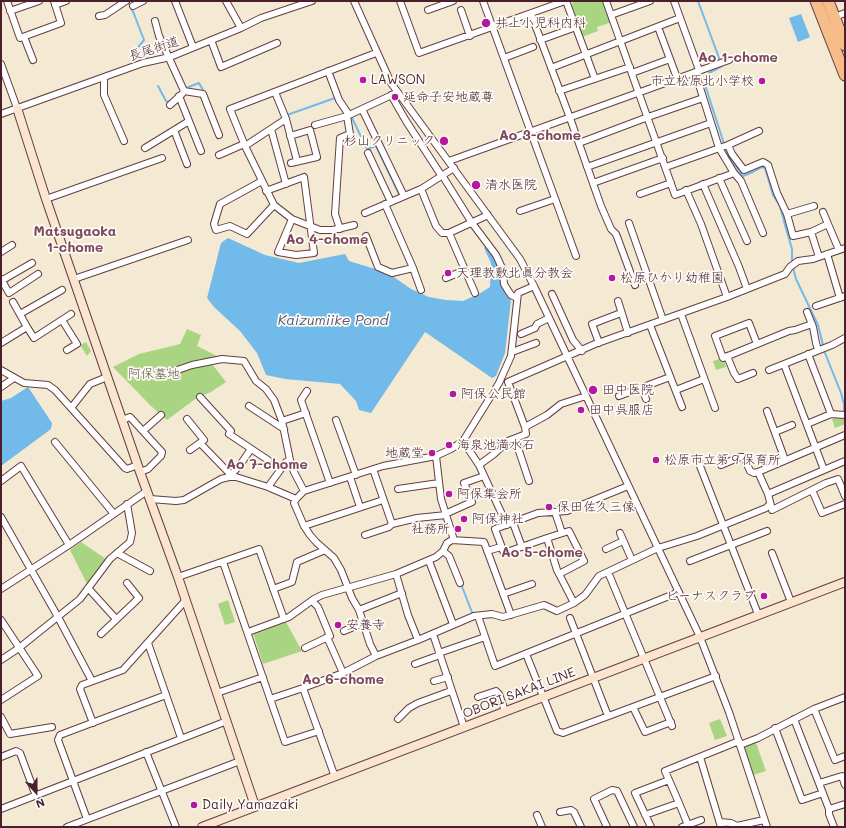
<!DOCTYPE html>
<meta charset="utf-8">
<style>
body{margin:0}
#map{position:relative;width:846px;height:828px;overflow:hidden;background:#f4e9d2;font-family:Mali,sans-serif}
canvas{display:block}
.frame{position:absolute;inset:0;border:2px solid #4a1f2b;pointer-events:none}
.north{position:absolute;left:16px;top:772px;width:40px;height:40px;-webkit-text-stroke:3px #fdfcf7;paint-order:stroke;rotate:159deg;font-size:11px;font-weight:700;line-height:16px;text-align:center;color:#4a1f2b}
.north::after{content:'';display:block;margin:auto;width:14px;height:18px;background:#4a1f2b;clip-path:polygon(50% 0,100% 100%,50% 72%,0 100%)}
</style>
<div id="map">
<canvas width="846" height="828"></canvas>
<div class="frame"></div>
<div class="north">N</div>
</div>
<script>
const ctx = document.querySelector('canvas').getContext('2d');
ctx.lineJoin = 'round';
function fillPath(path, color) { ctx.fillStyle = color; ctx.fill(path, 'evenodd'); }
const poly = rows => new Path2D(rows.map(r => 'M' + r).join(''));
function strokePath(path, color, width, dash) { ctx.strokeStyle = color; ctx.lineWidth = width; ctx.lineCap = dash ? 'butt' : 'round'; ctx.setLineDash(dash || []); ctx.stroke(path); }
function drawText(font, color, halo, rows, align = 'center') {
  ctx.font = font + ' Mali,"Klee One",sans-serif'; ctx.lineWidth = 3.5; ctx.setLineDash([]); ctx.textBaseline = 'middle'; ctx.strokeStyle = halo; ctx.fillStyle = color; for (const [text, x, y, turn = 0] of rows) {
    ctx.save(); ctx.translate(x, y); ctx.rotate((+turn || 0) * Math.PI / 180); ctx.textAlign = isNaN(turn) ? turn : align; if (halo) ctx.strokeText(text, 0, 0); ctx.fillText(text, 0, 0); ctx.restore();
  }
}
const green = poly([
 [577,1,604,1,612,22,597,27,598,31,582,37,570,7,573,2],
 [187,329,201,335,197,346,219,357,212,364,226,382,211,392,198,397,167,420,151,406,113,367,139,354,180,344],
 [86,342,91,351,87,356,80,345],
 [720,359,724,360,726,367,716,370,713,361],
 [843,416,845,424,835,428,832,419],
 [81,542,106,559,87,584,70,550],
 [228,600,235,622,225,625,218,604],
 [286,622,302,651,263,664,253,633],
 [720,719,727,736,715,740,709,723],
 [756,743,766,771,753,775,744,747]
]);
const water = poly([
 [801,14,810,37,798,42,789,18],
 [228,238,265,255,299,263,345,254,349,261,388,273,411,289,429,297,446,300,463,301,479,294,490,287,491,263,484,248,487,246,498,263,505,289,511,300,505,353,496,376,492,378,425,332,371,413,359,410,356,401,340,384,285,379,266,375,257,353,240,331,214,307,207,298,221,243],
 [28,387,52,423,51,429,1,466,1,401,11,398]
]);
const stream = poly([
 [128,1,134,14,144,40,135,51,142,61],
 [698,1,722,66,709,73,705,85,728,156,743,176,753,172,762,167,765,168,773,195,780,206,785,225,792,249,792,264,796,279,818,325,825,353,841,393,844,404,844,413],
 [158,86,166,101,168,102,171,100],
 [186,88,199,83,203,90],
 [287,115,335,98],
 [352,118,367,149,376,146,399,194],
 [461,584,473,615]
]);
const street = poly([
 [7,1,20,38,61,23,54,1],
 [175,1,193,47],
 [226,1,241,28],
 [354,1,391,83,520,259,534,286,700,637,729,712,767,827],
 [400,1,419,53,565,1],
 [483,1,576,256],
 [566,1,595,79],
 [606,1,675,195,734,173],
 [674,1,699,70],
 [55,5,66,1],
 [133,6,143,1],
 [428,10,453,1],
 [461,10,470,36],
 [10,11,39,1],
 [531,14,570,118,601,206,611,229,616,234,635,285],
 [611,15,650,1],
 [99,16,105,15,126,1],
 [835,17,845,13],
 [155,21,159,36,184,91,203,94,219,135],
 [658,27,677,78],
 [24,37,33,60],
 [211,40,221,67,277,43],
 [540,40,576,27],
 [504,58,533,47],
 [1,64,17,108],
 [551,68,680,18],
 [328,71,339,100,349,115],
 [695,72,719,148,734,173,741,181,763,233],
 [632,73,670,59],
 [104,78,104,95,124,141],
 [559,91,630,67],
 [275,92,286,119,297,161],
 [391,95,406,121,441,175],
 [179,96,201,151],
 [170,105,182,94],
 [362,109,404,196],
 [1,114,143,63,170,57,241,28,261,18,312,1],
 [315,125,347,116,394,94],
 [271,129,286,184],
 [174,130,187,164],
 [290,136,310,130,317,157,291,163],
 [579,143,648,117,703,98],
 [728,145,759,131],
 [245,146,286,119],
 [145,148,189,121],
 [368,153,391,202],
 [219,155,244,144],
 [449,161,729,60],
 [587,167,711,123],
 [666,167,728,145,732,154,744,170,763,162,768,165,777,193,787,214,793,236,811,232,828,224,839,250],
 [442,175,472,223,496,255,503,270,504,284,507,289,511,295,517,298],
 [719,178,747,241],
 [262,181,220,204,214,224,216,230,230,226,247,234,274,205],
 [593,183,663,158],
 [703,184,739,267,747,289],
 [421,189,436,226,442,233,449,233,488,215],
 [686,190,701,224,727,297],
 [266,191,304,177,314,253,296,255,278,252,292,219],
 [640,194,671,183],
 [46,199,162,158],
 [520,211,555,199],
 [823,212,828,224],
 [365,213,421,189,454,168],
 [787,214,814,206],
 [629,223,663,320],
 [354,225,333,230,320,230,292,219,274,205,245,146,230,109,376,53],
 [340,229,335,214,340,138,350,134,347,116],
 [811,232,819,257],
 [449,233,475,293],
 [366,236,378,267,392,273,413,268,385,204],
 [1,252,12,245],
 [827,254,840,298],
 [413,268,421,290],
 [446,278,465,270],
 [1,279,9,293,38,274],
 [74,279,188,240],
 [1,281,32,263],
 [552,294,573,340,582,351],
 [618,301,628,333],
 [13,302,27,327],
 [816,306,845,296],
 [807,312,813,327,816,343,818,350],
 [20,314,62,290],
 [681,314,715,408],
 [62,320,77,344,67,350],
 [650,325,682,407],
 [521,334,535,328,537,324,549,318],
 [1,343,27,327,34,338,71,314],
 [599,343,592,324,621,313],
 [757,344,749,323,715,336,723,358,789,331,795,330,812,324],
 [512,352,536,343],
 [727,356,734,373,738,379,753,373],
 [784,364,824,470],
 [1,370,24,383,48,385,55,390,125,468,127,469,138,465],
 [769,370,832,345,845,338],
 [163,375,192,365,222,359,244,361,256,381,266,389,274,400,282,421,290,460,294,472,304,491],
 [1,387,14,378],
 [642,388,646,399],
 [676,390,704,379],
 [307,391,301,400,330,483],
 [619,396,670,377],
 [200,397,231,431,229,434,268,460],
 [249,406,284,429],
 [71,408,90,384,107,377],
 [767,411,785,460],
 [831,414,845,415],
 [187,419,204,440,190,450],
 [122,420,130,417,162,452,161,456,148,469,140,472],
 [336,420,356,475],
 [282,421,306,413],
 [807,424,831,414,808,354],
 [525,427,508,382,595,344,727,297,785,274,790,267,798,261,813,259,845,248],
 [143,431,161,415],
 [775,432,792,425],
 [845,435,758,472,768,494,772,510,826,483,838,479,845,496],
 [515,439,529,481],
 [463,441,479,465,507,525],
 [55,442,114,514],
 [200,443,231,475],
 [436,456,441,499,454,540],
 [698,461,758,614],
 [479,465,494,454,508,441,526,434,525,427,547,415,561,404,586,396],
 [721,465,740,457,744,457,750,471,754,473,758,472],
 [229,477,240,465,251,449],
 [350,477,360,507],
 [1,481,21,466,69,545],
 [268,487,286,462,290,460],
 [398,489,439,483],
 [812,490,822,513,845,504],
 [768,494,845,461],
 [150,499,176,501,184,500,221,479,229,477,236,477,268,487,296,499],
 [555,512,562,533],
 [445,514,472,502,464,483,484,476],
 [1,517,58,617,92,681],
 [513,523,522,547],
 [392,524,417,518,446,515],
 [304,526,383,500],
 [620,533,632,560],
 [365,535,389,527,392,524,373,469],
 [547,538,569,531,584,561,559,574],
 [606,549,623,541],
 [443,551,449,556,460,583],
 [487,551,501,547],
 [117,553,150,571],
 [772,553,791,602],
 [429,561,453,624],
 [690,561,767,531],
 [223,562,285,742,319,731],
 [608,572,672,726],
 [396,574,408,615,418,640],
 [178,577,259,549,284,619],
 [88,588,116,619],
 [1,589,69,545,147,491],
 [273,589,292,582,297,562,325,550],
 [503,594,532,584],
 [574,603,557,570,547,538,504,553,495,529,538,513,567,511,628,486],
 [359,610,402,593],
 [478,616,495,666,679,592],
 [570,618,608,716],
 [1,620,38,676,1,700],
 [344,631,363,623],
 [248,632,289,617,314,599,322,595,396,574,436,557,443,551,447,543,452,540,484,542,511,615],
 [101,634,139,598,127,583],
 [433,634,464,727],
 [327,637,343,673],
 [148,643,181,738],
 [305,648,330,636,318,607,312,601],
 [439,653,485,637],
 [526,654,557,731,563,733,716,676],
 [376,656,370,644,359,610,352,598,341,570,334,558,316,542,310,535,304,526,294,503,296,499,304,491,383,466,436,456,451,449,463,441,499,383,511,356,518,293,534,286],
 [1,660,19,648,80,599,110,559,130,542,132,533,127,504],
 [415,664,440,655],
 [434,681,448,677],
 [303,688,335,777],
 [217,693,263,677],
 [478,697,496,691,499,694,505,711],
 [270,699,303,688,343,673,376,656,418,640,474,616,492,614,503,617,544,605,557,611,574,603,585,595,599,576,658,548,697,536,766,508,770,504],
 [633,707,645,732,671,722],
 [814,709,835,760,845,756],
 [1,717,10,734,52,727],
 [398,719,409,708,418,703,451,691],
 [794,719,829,809,829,814,834,827],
 [93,723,80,689,82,685,123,670,185,601],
 [775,728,802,800,823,793],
 [740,745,758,738,814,709,845,697],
 [146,752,176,827],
 [1,757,16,751,20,753,36,796],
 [700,757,721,827],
 [819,783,842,776,845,785],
 [1,809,227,721],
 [829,809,845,804],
 [560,812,571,810,574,812,581,827],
 [537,815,542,827],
 [645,815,679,803],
 [87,819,58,740,60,735,166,695],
 [720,822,731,823,737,826,764,820],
 [688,825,679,803,665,771,739,741],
 [67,827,240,761],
 [607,827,594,799,612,790,617,791,634,827],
 [651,827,635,793,669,780],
 [682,827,701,820]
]);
const secondary = poly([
 [17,108,46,199,140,472,178,577,255,806],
 [202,827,845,582]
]);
const highway = poly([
 [816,1,845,75],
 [828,1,845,45]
]);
const markers = [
 [486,23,5,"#b5179e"],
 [363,80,4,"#b5179e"],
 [762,81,4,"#b5179e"],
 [395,97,4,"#b5179e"],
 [444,141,5,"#b5179e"],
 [476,185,5,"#b5179e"],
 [448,273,4,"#b5179e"],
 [612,278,4,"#b5179e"],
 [593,390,5,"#b5179e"],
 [453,394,4,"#b5179e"],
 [581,410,4,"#b5179e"],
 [449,445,4,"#b5179e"],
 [432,453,4,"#b5179e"],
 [656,460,4,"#b5179e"],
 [449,494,4,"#b5179e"],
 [549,507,4,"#b5179e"],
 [464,519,4,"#b5179e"],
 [458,529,4,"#b5179e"],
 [764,596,4,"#b5179e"],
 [338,625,4,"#b5179e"],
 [194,805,4,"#b5179e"]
];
const poiNames = [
 ["井上小児科内科",495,23],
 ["LAWSON",371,80],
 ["市立松原北小学校",754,81,"right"],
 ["延命子安地蔵尊",403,97],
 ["杉山クリニック",435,141,"right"],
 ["清水医院",485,185],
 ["天理教敷北眞分教会",456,273],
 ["松原ひかり幼稚園",620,278],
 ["田中医院",602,390],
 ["阿保公民館",461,394],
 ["田中呉服店",589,410],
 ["海泉池満水石",457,445],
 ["地蔵堂",424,453,"right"],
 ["松原市立第９保育所",664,460],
 ["阿保集会所",457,494],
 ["保田佐久三像",557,507],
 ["阿保神社",472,519],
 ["社務所",450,529,"right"],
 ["ビーナスクラブ",756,596,"right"],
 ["安養寺",346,625],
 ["Daily Yamazaki",202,805]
];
const streetNames = [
 ["長尾街道",154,49,-18],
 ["OBORI SAKAI LINE",519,693,-21]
];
const parkNames = [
 ["阿保墓地",154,374]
];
const neighbourhoodNames = [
 ["Ao 1-chome",738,58],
 ["Ao 3-chome",540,136],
 ["Matsugaoka",75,232],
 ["1-chome",75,248],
 ["Ao 4-chome",327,240],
 ["Ao 7-chome",267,465],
 ["Ao 5-chome",542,553],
 ["Ao 6-chome",343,680]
];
const waterNames = [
 ["Kaizumiike Pond",333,321]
];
fillPath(green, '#a9d582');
fillPath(water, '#72baea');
strokePath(stream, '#72baea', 2);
strokePath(street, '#643d44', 8);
strokePath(secondary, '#643d44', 10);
strokePath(highway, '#643d44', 13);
strokePath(street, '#fff', 6);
strokePath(secondary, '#fce5cf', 8);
strokePath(highway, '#f7bd88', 11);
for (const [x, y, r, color] of markers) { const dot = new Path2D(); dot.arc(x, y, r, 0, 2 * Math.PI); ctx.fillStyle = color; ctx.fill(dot); strokePath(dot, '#fdfcf7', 1.5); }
drawText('13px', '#4a1f2b', '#fdfcf7', poiNames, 'left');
drawText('13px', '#4a1f2b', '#fdfcf7', streetNames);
drawText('13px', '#665645', '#fdfcf7', parkNames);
drawText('bold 14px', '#7e475b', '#fdfcf7', neighbourhoodNames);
drawText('italic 14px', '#58556e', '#fdfcf7', waterNames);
</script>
